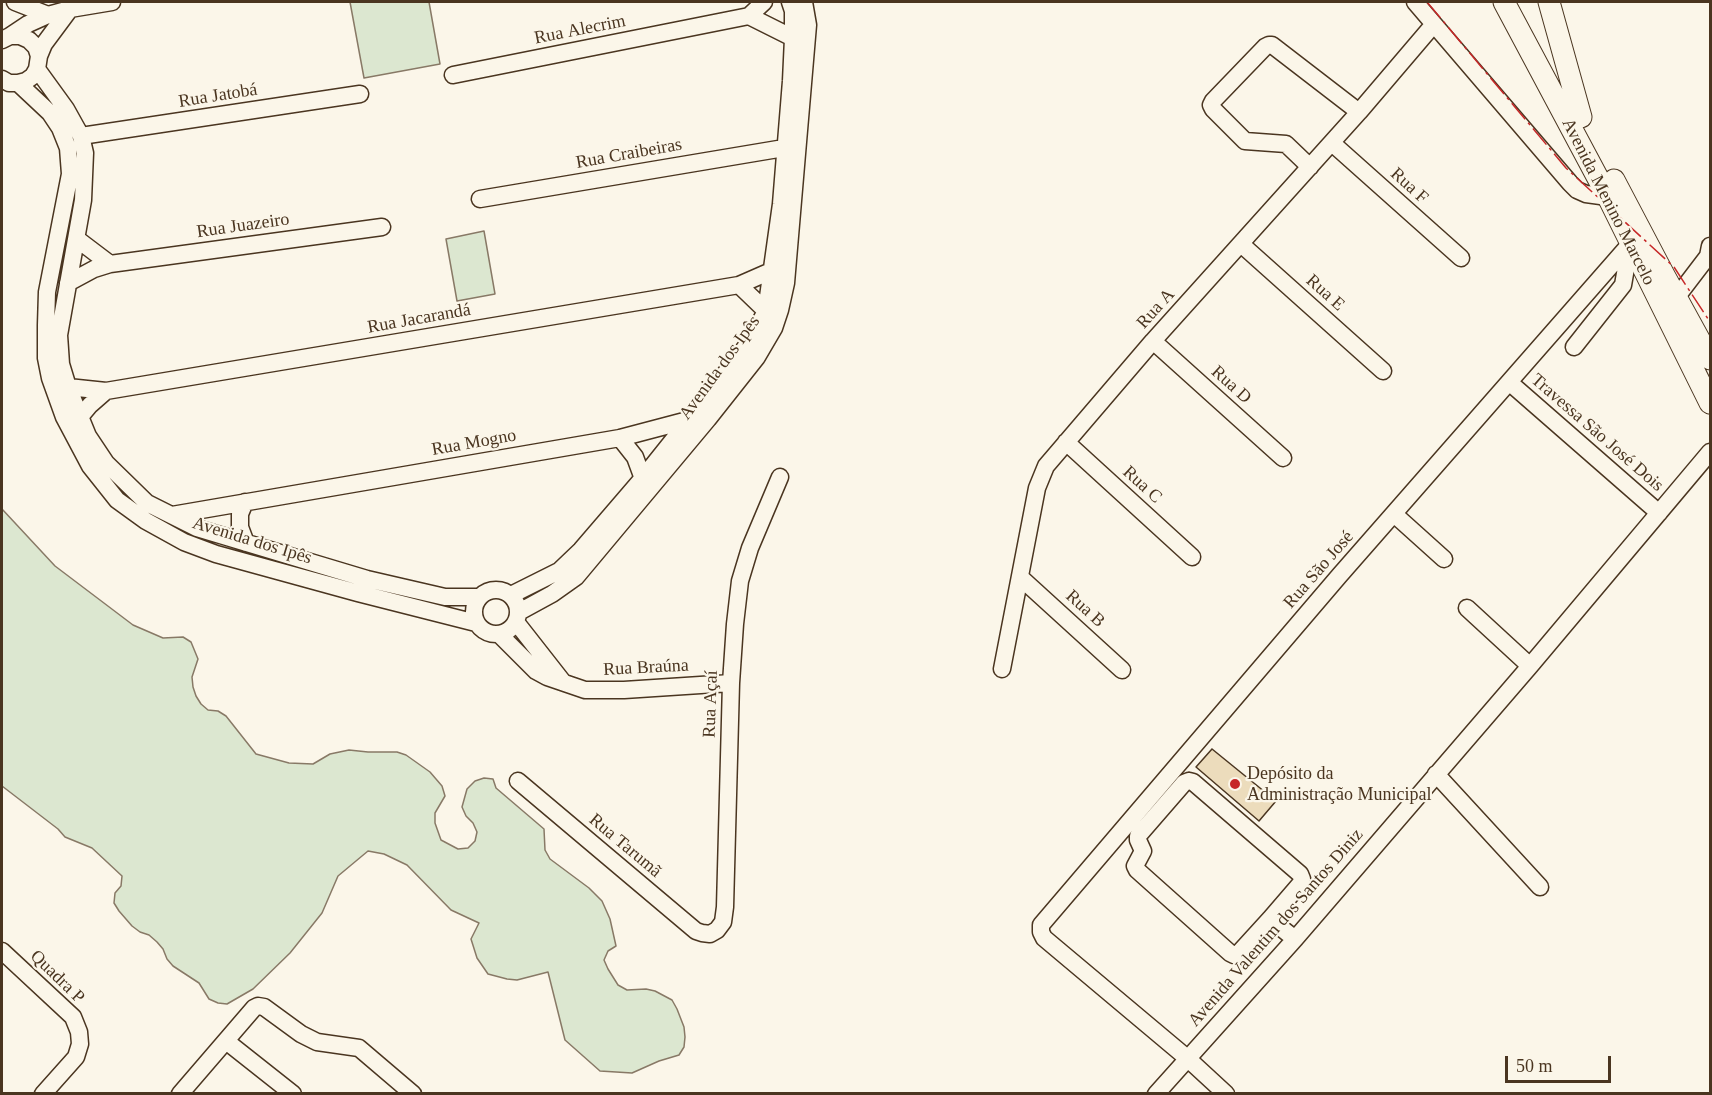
<!DOCTYPE html>
<meta charset="utf-8">
<style>
body{margin:0}
#map{position:relative;width:1712px;height:1095px;overflow:hidden;background:#fbf6e9;font-family:Georgia,serif}
canvas{display:block}
.frame{position:absolute;inset:0;border:3px solid #4a3520;pointer-events:none}
.scale{position:absolute;left:1505px;top:1056px;width:106px;height:27px;box-sizing:border-box;border:3px solid #4a3520;border-top:0;padding-left:8px;font-size:18px;line-height:21px;white-space:nowrap;color:#4a3520;-webkit-text-stroke:4px #fbf6e9;paint-order:stroke}
</style>
<div id="map">
<canvas width="1712" height="1095"></canvas>
<div class="frame"></div>
<div class="scale">50 m</div>
</div>
<script>
const ctx = document.querySelector('canvas').getContext('2d');
ctx.lineJoin = 'round';
function fillPath(path, color) { ctx.fillStyle = color; ctx.fill(path, 'evenodd'); }
const poly = rows => new Path2D(rows.map(r => 'M' + r).join(''));
function strokePath(path, color, width, dash) { ctx.strokeStyle = color; ctx.lineWidth = width; ctx.lineCap = dash ? 'butt' : 'round'; ctx.setLineDash(dash || []); ctx.stroke(path); }
function drawText(font, color, halo, rows, align = 'center') {
  ctx.font = font + ' Georgia,serif'; ctx.lineWidth = 4.5; ctx.setLineDash([]); ctx.textBaseline = 'middle'; ctx.strokeStyle = halo; ctx.fillStyle = color; for (const [text, x, y, turn = 0] of rows) {
    ctx.save(); ctx.translate(x, y); ctx.rotate((+turn || 0) * Math.PI / 180); ctx.textAlign = isNaN(turn) ? turn : align; if (halo) ctx.strokeText(text, 0, 0); ctx.fillText(text, 0, 0); ctx.restore();
  }
}
const green = poly([
 [350,2,429,2,440,64,364,78,350,2],
 [484,231,495,294,457,301,446,239,484,231],
 [2,509,55,566,133,625,163,638,183,637,191,642,198,659,192,677,193,687,196,696,201,704,208,710,218,711,226,716,256,754,289,763,313,764,330,754,349,750,368,752,397,752,406,755,430,772,442,786,445,796,435,813,435,823,441,840,458,849,468,848,475,841,477,832,473,823,466,816,462,807,467,789,475,781,484,778,493,779,496,788,544,829,545,850,550,859,589,888,602,901,610,919,616,946,608,951,604,960,608,969,618,985,627,990,646,989,655,991,672,1000,677,1009,684,1027,685,1037,684,1047,679,1055,659,1061,632,1073,600,1071,565,1040,548,972,517,980,507,979,488,974,477,958,471,939,479,923,451,910,407,865,384,854,368,851,338,876,322,913,290,953,253,989,227,1004,218,1003,209,999,199,983,173,966,167,959,163,949,157,942,149,935,140,932,132,926,119,911,114,903,115,893,121,886,122,876,92,848,65,837,58,829,2,786,2,509]
]);
const building = poly([
 [1212,749,1276,801,1259,821,1196,767,1212,749]
]);
const minor = poly([
 [15,2,48,15,70,9,112,2],
 [1415,2,1570,183,1577,190,1586,194,1608,197],
 [749,16,793,38],
 [10,36,28,24,48,15],
 [2,40,10,36,20,36,29,40,36,47,39,56,37,69,33,76,26,81,18,83,9,83,2,79],
 [39,56,44,44,70,9],
 [37,69,66,109,81,136,85,153,83,200,59,335,61,364,68,387,88,436,106,463,147,503,197,528,367,579,445,597,479,597],
 [453,75,749,16,764,2],
 [18,83,50,113,60,128,68,148,70,174,47,292,46,325,46,358,50,378,64,417,90,466,117,500,146,521,184,542,216,554,358,593,476,623],
 [81,136,360,94],
 [1332,143,1461,258],
 [1310,167,1286,144,1245,141,1213,109,1211,105,1213,101,1265,47,1269,45,1272,45,1359,112],
 [480,199,784,148],
 [77,239,110,264],
 [1241,244,1383,371],
 [68,283,94,269,110,264,382,227],
 [739,285,766,311],
 [1676,298,1708,256,1710,246],
 [1153,341,1283,458],
 [1574,347,1623,285,1630,245],
 [1509,382,1659,513],
 [68,387,106,391,739,285,771,271],
 [80,417,90,405,106,391],
 [620,438,635,457,646,487],
 [1066,442,1192,557],
 [245,502,240,514,240,527,246,543],
 [1394,514,1444,559],
 [172,515,620,438,692,419],
 [1021,578,1122,670],
 '474 612a22 22 0 1 1 44 0a22 22 0 1 1-44 0Z',
 [511,595,559,571,581,550,642,479,690,419,748,344,766,311,781,204,791,81,793,38,793,11,790,2],
 [1467,608,1530,666],
 [519,612,552,594,576,577,708,419,757,357,774,328,780,310,786,283,798,142,808,25,804,2],
 [516,622,563,682],
 [499,634,536,671,547,677,585,690,624,690,731,683],
 [1002,669,1037,488,1046,466,1153,341,1359,112,1434,24],
 [1436,774,1540,887],
 [518,781,696,931,702,933,710,934,717,930,723,922,725,907,731,683,735,624,740,581,750,548,780,477],
 [1189,781,1193,782,1300,874,1302,879,1301,883,1270,919,1239,953,1234,955,1230,953,1137,870,1135,866,1143,851,1138,840,1138,836,1184,783,1189,781],
 [1270,919,1295,939],
 [2,951,73,1017,79,1032,80,1044,76,1057,43,1094],
 [226,1041,293,1094],
 [180,1094,254,1008,258,1006,264,1007,301,1034,317,1042,359,1048,413,1094],
 [1156,1094,1295,939,1530,666,1710,452],
 [1226,1094,1187,1058,1044,938,1041,932,1041,925,1339,576,1630,244]
]);
const major = poly([
 [1504,2,1608,197,1710,403],
 [1549,2,1581,117],
 [1614,180,1664,275,1710,359]
]);
const power = poly([
 [1427,2,1566,168,1674,267,1710,322]
]);
const markers = [
 [1235,784,6,"#c62828"]
];
const streetNames = [
 ["Rua Alecrim",580,30,-11],
 ["Rua Jatobá",218,96,-9],
 ["Rua Craibeiras",629,154,-10],
 ["Rua F",1409,186,42],
 ["Avenida Menino Marcelo",1608,202,63],
 ["Rua Juazeiro",243,226,-8],
 ["Rua E",1325,293,42],
 ["Rua A",1156,309,-48],
 ["Rua Jacarandá",419,319,-10],
 ["Avenida dos Ipês",720,368,-54],
 ["Rua D",1231,385,42],
 ["Travessa São José Dois",1597,433,41],
 ["Rua Mogno",474,443,-10],
 ["Rua C",1142,485,42],
 ["Avenida dos Ipês",252,541,17],
 ["Rua São José",1319,570,-49],
 ["Rua B",1085,609,42],
 ["Rua Braúna",646,668,-3],
 ["Rua Açaí",711,704,-88],
 ["Rua Tarumã",625,846,40],
 ["Avenida Valentim dos Santos Diniz",1276,928,-49],
 ["Quadra P",57,977,44]
];
const poiNames = [
 ["Depósito da",1247,774],
 ["Administração Municipal",1247,795]
];
fillPath(green, '#dce7d0');
strokePath(green, '#887966', 1.5);
fillPath(building, '#ecdcbc');
strokePath(building, '#4a3520', 1.5);
strokePath(minor, '#4a3520', 19);
strokePath(major, '#4a3520', 23);
strokePath(minor, '#fbf6e9', 16);
strokePath(major, '#fbf6e9', 21);
strokePath(power, '#c62828', 1.5, [21, 4.5, 3, 4.5]);
for (const [x, y, r, color] of markers) { const dot = new Path2D(); dot.arc(x, y, r, 0, 2 * Math.PI); ctx.fillStyle = color; ctx.fill(dot); strokePath(dot, '#fbf6e9', 2); }
drawText('18px', '#4a3520', '#fbf6e9', streetNames);
drawText('18px', '#4a3520', '#fbf6e9', poiNames, 'left');
</script>
